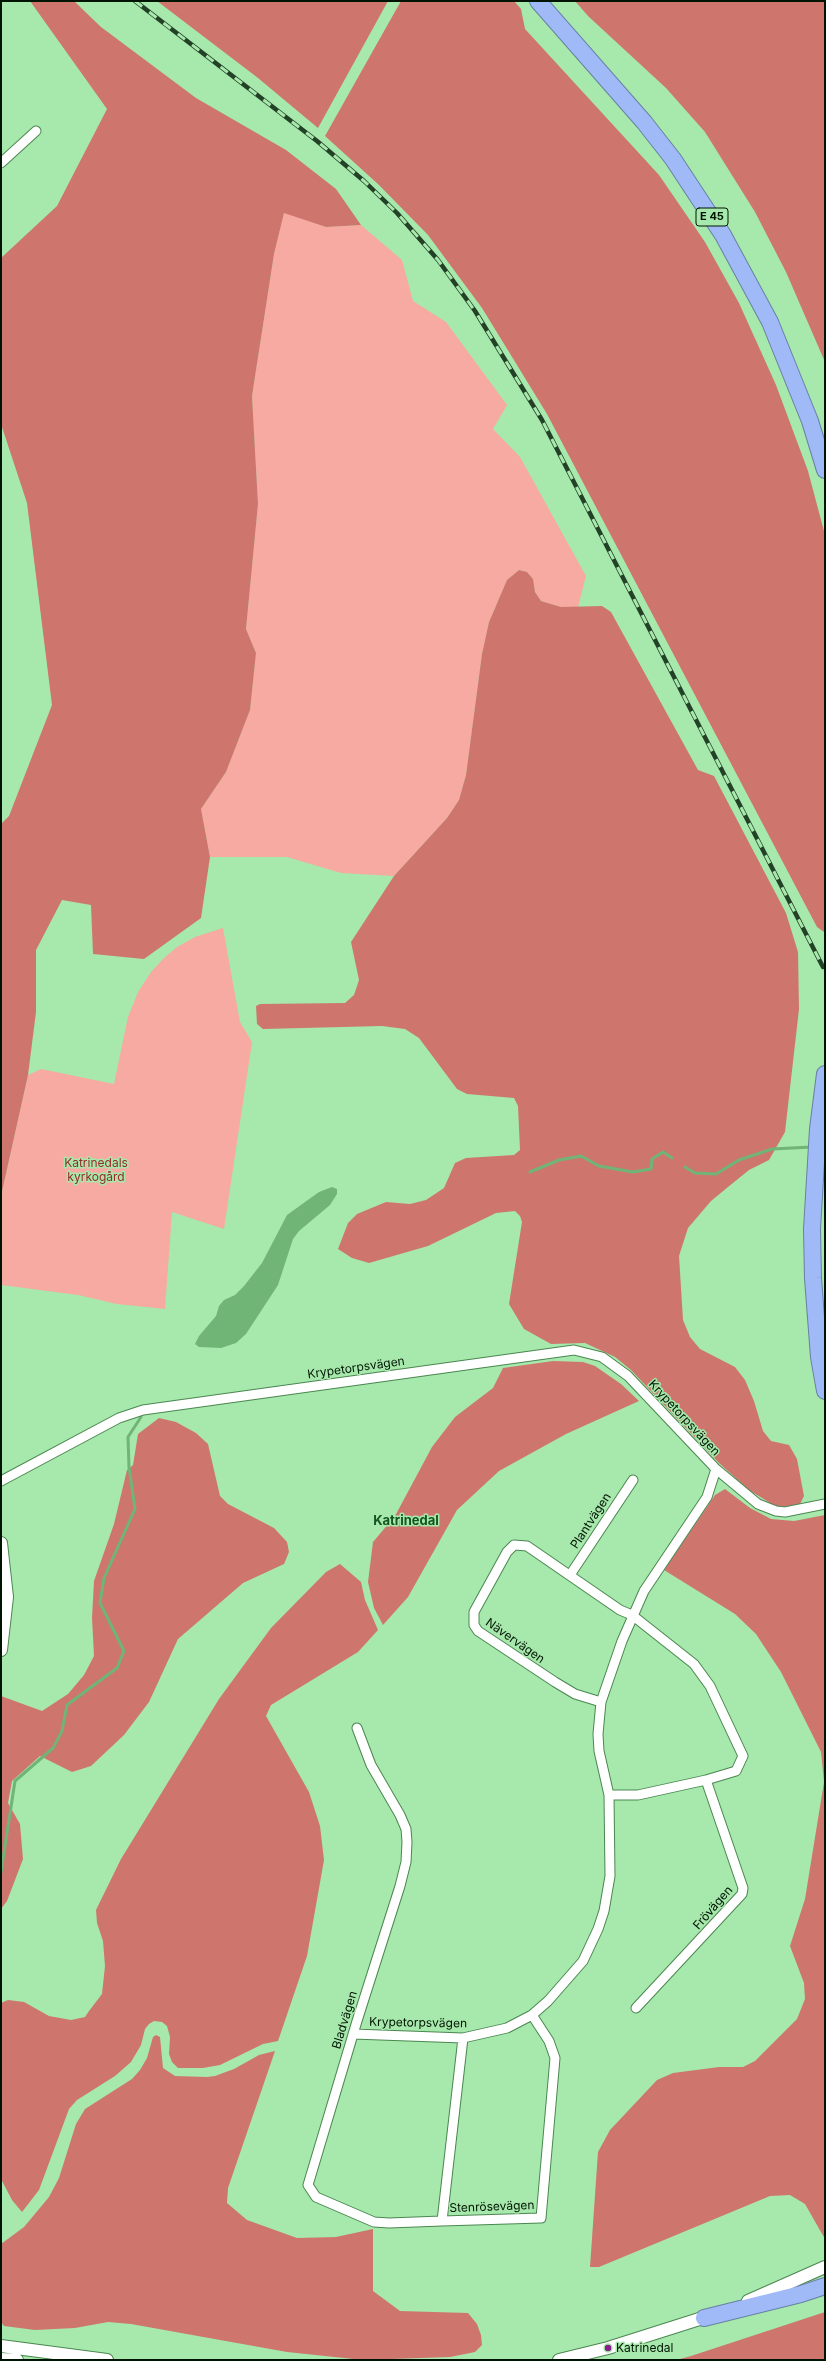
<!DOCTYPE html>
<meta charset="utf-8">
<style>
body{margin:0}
#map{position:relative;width:826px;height:2361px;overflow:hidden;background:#a7e8ac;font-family:Inter,sans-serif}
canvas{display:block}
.frame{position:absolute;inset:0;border:2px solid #001402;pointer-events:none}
</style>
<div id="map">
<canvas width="826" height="2361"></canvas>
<div class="frame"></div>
</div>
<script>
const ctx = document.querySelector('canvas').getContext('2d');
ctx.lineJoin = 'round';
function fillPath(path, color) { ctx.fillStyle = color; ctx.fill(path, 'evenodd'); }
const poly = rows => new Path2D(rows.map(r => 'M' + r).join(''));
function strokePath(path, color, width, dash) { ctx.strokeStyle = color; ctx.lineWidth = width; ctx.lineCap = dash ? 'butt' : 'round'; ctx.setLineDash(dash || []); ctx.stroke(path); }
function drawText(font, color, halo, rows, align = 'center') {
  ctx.font = font + ' Inter,sans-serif'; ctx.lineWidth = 3; ctx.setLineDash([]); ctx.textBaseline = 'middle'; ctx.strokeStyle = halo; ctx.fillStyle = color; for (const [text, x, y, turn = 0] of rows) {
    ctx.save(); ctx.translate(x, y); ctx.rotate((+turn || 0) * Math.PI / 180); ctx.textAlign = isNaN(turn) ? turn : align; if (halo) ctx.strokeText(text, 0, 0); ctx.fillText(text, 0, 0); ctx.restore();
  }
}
const green = poly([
 [284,212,326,227,361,225,402,260,413,301,446,322,507,405,493,429,520,457,586,576,578,607,561,607,541,601,535,592,533,579,527,572,519,570,507,580,489,622,482,654,466,775,459,800,447,818,394,876,341,873,287,857,210,857,201,809,226,772,250,710,256,653,246,629,258,504,252,396,274,254],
 [223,928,240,1022,252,1042,224,1229,172,1212,165,1309,117,1304,78,1295,1,1285,1,1196,28,1075,41,1069,114,1084,128,1017,138,992,151,972,164,958,177,947,195,937]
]);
const forest = poly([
 [30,1,74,1,101,27,196,98,286,150,336,189,361,225,326,227,284,213,274,254,252,396,258,504,246,629,256,653,250,710,226,772,201,809,210,857,201,918,144,959,93,954,91,905,62,900,36,950,36,1012,28,1075,1,1196,1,824,9,816,52,705,27,503,1,424,1,258,57,206,107,109],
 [157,1,388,1,318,128,258,78],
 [401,1,514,1,521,9,525,29,659,175,705,242,739,303,776,385,808,471,825,535,824,932,817,927,547,414,482,308,428,235,379,185,325,136],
 [575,1,825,1,825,362,786,272,755,212,705,132,666,88,588,16],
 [519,570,527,572,533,579,535,592,541,601,561,607,602,606,611,612,698,770,714,776,786,913,798,952,799,1009,785,1132,769,1160,749,1170,728,1187,711,1201,688,1228,679,1256,683,1320,690,1337,700,1349,735,1367,745,1380,754,1401,763,1431,771,1441,789,1445,797,1459,804,1496,800,1504,791,1507,775,1506,749,1490,719,1463,631,1370,615,1357,585,1343,551,1344,524,1329,509,1304,522,1222,520,1216,515,1211,496,1213,428,1246,369,1263,352,1258,338,1249,348,1223,357,1214,386,1202,410,1204,426,1200,444,1188,455,1163,466,1158,514,1155,520,1150,518,1106,514,1098,467,1094,457,1089,419,1038,405,1029,382,1026,263,1029,257,1024,256,1006,260,1004,345,1003,354,995,359,980,351,942,394,876,447,818,459,800,466,775,482,654,489,622,507,580],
 [553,1361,583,1362,595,1366,621,1384,639,1401,566,1434,499,1471,457,1510,408,1597,383,1625,374,1608,368,1582,373,1542,395,1516,432,1447,455,1417,493,1388,503,1368],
 [159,1418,176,1422,196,1433,208,1444,220,1496,228,1504,274,1528,287,1542,289,1552,284,1564,243,1583,178,1639,149,1702,124,1735,91,1766,72,1772,40,1756,12,1781,8,1803,20,1824,23,1859,7,1901,1,1909,1,1696,42,1711,68,1694,84,1675,94,1656,92,1618,94,1581,114,1524,127,1470,133,1465,138,1434],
 [725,1489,750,1508,771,1519,794,1521,825,1515,825,2239,805,2204,790,2195,770,2196,599,2267,590,2267,598,2152,610,2130,657,2080,673,2073,719,2067,743,2067,755,2061,797,2019,805,1999,804,1983,790,1946,805,1899,824,1782,821,1752,781,1672,756,1634,735,1614,664,1570,715,1495],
 [340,1564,361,1582,365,1600,378,1630,358,1652,271,1705,266,1716,309,1792,320,1826,324,1860,307,1956,278,2041,263,2044,220,2065,203,2068,178,2068,172,2062,169,2054,170,2037,167,2026,162,2022,154,2021,149,2024,145,2029,141,2045,131,2062,115,2076,77,2100,69,2109,39,2190,22,2212,12,2200,1,2179,1,2003,8,2000,24,2002,49,2016,71,2020,85,2017,89,2011,102,1994,105,1966,103,1941,97,1923,96,1910,121,1859,219,1699,271,1628,326,1572],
 [156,2035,160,2037,163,2068,175,2076,207,2077,215,2076,234,2069,259,2055,275,2051,228,2188,227,2203,247,2220,297,2238,336,2237,373,2229,373,2291,400,2311,468,2313,477,2324,481,2335,482,2345,475,2352,450,2357,363,2360,287,2352,131,2324,108,2322,75,2328,35,2330,4,2326,1,2322,1,2244,24,2227,49,2197,59,2178,76,2124,85,2109,132,2079,140,2070,147,2058,153,2037],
 [825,2312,825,2360,676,2360,691,2356]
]);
const water = poly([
 [332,1187,337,1189,337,1194,330,1205,299,1231,293,1239,278,1285,246,1334,236,1343,221,1348,199,1347,195,1344,199,1336,216,1316,219,1306,224,1300,235,1295,244,1286,262,1263,287,1215,319,1192]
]);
const stream = poly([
 [685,1167,695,1173,716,1174,739,1160,772,1149,812,1147],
 [530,1172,559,1160,581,1156,599,1166,633,1172,651,1169,652,1159,663,1152,672,1158],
 [1,1872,15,1781,53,1748,62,1731,67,1705,117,1668,124,1651,100,1603,104,1578,135,1509,129,1467,128,1437,141,1417]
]);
const street = poly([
 [1,163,36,131],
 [1,1481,119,1418,143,1410,574,1350,602,1357,628,1376,716,1469,758,1504,776,1511,785,1512,825,1504],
 [570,1575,633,1480],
 [601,1702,575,1694,555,1682,478,1631,474,1625,474,1612,507,1552,514,1545,527,1546,620,1610,632,1615,694,1664,710,1686,743,1756,736,1771,706,1780,638,1795,609,1795],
 [357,1728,371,1765,400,1815,406,1829,407,1842,406,1862,400,1886,357,2021,308,2185,316,2197,374,2222,389,2223,442,2221],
 [636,2008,742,1894,743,1888,706,1780],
 [353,2034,463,2038,507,2028,532,2015,548,2001,583,1961,598,1929,604,1911,610,1876,609,1795,599,1751,598,1734,601,1702,622,1641,644,1591,707,1497,716,1469],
 [463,2038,442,2221,541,2218,555,2058,549,2041,532,2015]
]);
const secondary = poly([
 [1,1543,7,1597,1,1650],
 [748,2301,825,2267],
 [1,2346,107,2360],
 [1,2359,17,2360],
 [559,2360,608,2348,712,2315]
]);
const highway = poly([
 [538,1,644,122,673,159,723,235,770,322,810,421,825,470],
 [825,1074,818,1129,812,1229,813,1278,819,1357,825,1391],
 [704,2318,801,2294,825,2286]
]);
const rail = poly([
 [135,1,317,141,364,181,397,213,438,260,475,311,542,420,823,967]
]);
const markers = [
 [608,2348,4,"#852089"]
];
const shields = [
 [712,217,32]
];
const shieldNames = [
 ["E 45",712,217]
];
const parkNames = [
 ["Katrinedals",96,1163],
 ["kyrkogård",96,1177]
];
const streetNames = [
 ["Krypetorpsvägen",356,1368,-8],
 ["Krypetorpsvägen",684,1418,47],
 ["Plantvägen",591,1521,-57],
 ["Nävervägen",515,1641,35],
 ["Frövägen",713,1908,-49],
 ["Bladvägen",345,2020,-73],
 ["Krypetorpsvägen",418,2023,1],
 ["Stenrösevägen",492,2207,-2]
];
const poiNames = [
 ["Katrinedal",616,2348]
];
const neighbourhoodNames = [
 ["Katrinedal",406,1521]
];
fillPath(green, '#f7aaa1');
fillPath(forest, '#ce766d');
fillPath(water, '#70b476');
strokePath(stream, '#70b476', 3);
strokePath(street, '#4a8750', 11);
strokePath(secondary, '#4a8750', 14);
strokePath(highway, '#6880a2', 18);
strokePath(street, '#fff', 9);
strokePath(secondary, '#fff', 12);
strokePath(highway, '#a0baf8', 16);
strokePath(rail, '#234126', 4.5);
strokePath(rail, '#a7e8ac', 3, [9]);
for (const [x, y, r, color] of markers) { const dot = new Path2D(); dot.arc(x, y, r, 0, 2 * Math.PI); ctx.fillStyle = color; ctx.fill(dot); strokePath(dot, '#a7e8ac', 1.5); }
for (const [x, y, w] of shields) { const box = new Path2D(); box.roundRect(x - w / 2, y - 9, w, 18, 3); ctx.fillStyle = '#a7e8ac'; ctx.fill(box); strokePath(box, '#001402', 1); }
drawText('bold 11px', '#001402', null, shieldNames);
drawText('12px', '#962b28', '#a7e8ac', parkNames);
drawText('12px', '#001402', '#a7e8ac', streetNames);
drawText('12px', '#001402', '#a7e8ac', poiNames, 'left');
drawText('bold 13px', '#145521', '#a7e8ac', neighbourhoodNames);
</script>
